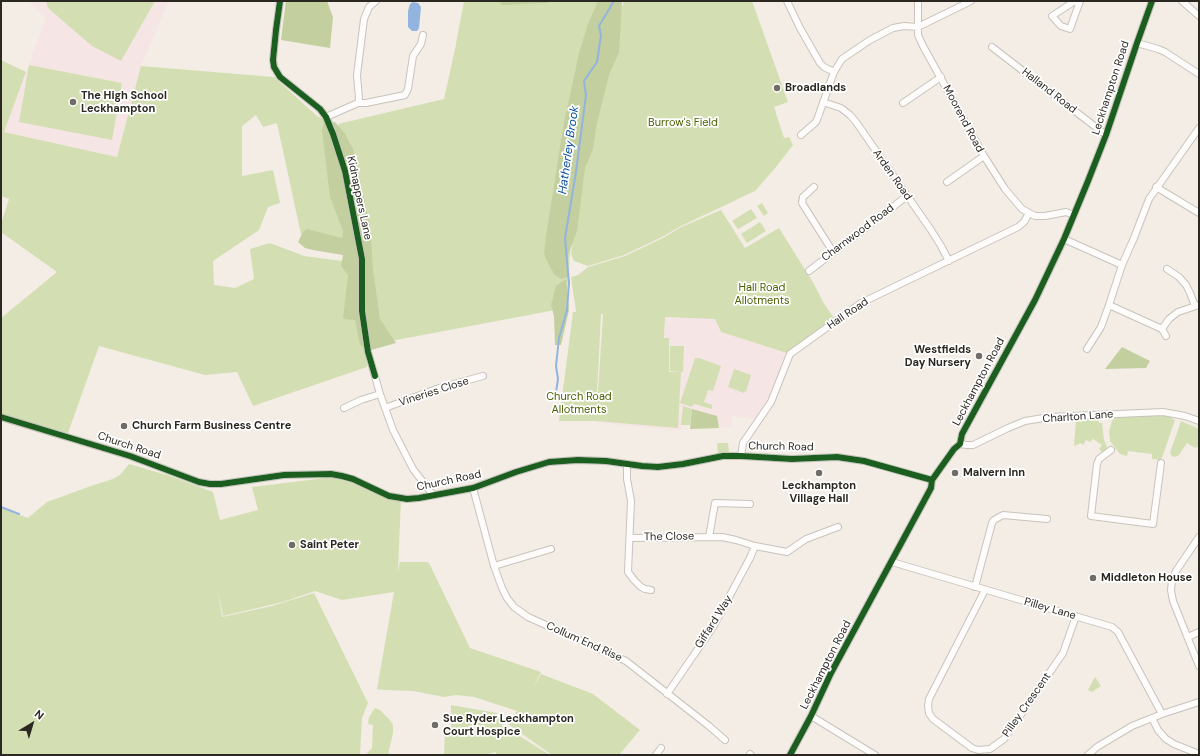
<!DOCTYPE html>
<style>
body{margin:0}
#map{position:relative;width:1200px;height:756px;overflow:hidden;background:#f3ede5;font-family:"DM Sans",sans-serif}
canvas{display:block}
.frame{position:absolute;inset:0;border:2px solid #2b2721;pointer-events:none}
.north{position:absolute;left:12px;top:704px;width:40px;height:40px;-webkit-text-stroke:3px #fff;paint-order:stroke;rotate:38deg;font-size:11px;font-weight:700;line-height:16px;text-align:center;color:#2b2721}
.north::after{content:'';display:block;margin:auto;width:14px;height:18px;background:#2b2721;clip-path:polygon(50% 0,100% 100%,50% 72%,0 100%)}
</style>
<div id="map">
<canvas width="1200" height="756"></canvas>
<div class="frame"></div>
<div class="north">N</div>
</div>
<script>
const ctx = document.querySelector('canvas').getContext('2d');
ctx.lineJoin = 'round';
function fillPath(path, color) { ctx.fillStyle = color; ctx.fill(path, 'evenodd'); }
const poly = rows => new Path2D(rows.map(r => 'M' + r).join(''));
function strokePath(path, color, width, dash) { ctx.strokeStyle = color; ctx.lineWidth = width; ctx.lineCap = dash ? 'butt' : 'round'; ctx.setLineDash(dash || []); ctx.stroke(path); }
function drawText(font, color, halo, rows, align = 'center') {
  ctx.font = font + ' "DM Sans",sans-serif'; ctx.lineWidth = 3.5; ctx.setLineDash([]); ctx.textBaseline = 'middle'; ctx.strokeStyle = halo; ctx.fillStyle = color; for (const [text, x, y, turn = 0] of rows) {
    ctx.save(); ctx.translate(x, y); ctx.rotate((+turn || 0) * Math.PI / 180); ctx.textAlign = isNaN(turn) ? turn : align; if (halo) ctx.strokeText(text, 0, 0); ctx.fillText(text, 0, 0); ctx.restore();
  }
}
const education = poly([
 [28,1,169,1,141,66,117,157,4,132,46,18],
 [603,314,715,319,721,332,786,353,782,362,770,398,755,419,732,416,731,427,690,429,690,425,681,425,681,430,672,430,596,422]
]);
const green = poly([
 [46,1,155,1,121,61,92,46,48,8],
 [464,1,620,1,581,107,566,308,375,344,367,252,302,239,277,123,263,127,256,115,242,126,242,176,273,170,280,203,268,207,259,230,213,261,214,285,235,288,254,279,250,249,270,243,304,256,358,263,367,367,253,406,237,372,205,375,99,346,68,433,1,415,1,318,57,272,1,232,1,224,9,199,1,196,1,60,26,72,4,132,117,157,141,66,274,77,317,116,334,124,340,131,338,124,444,99,455,49],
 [624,1,752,1,788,102,774,107,784,138,789,137,793,145,776,167,755,191,679,227,662,237,624,255,588,266,574,261,571,254,580,168,595,82],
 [29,65,122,83,112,140,19,122],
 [762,203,768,213,764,216,757,206],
 [751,209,757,218,738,229,732,221],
 [721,210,745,248,779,228,814,284,823,302,836,321,790,354,721,332,715,319,665,317,664,338,669,338,669,372,681,372,678,428,596,421,559,421,573,312,576,312,571,277,578,275,588,267,625,256,663,238,679,228],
 [601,314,603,314,598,393,597,393],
 [760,222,766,231,747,243,741,234],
 [670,346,684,346,683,372,670,371],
 [695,358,699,358,721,366,713,391,708,390,704,402,712,405,712,409,694,404,692,407,680,403],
 [734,369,751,375,746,392,745,391,744,393,728,387],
 [683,406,692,409,690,425,681,425],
 [1164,414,1175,420,1162,458,1160,460,1152,459,1152,454,1128,451,1127,456,1120,454,1110,441,1109,431,1112,421,1117,416],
 [1098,419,1099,423,1102,423,1104,440,1107,447,1105,453,1101,451,1099,449,1102,445,1093,439,1090,442,1086,440,1083,445,1081,443,1074,446,1076,420],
 [1181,421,1199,429,1199,448,1196,447,1195,448,1187,443,1178,456,1174,457,1172,456,1170,453],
 [717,443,728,443,729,452,718,454],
 [129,464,170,476,213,492,220,520,258,510,252,487,342,476,401,499,398,571,400,562,427,562,429,563,470,648,541,672,533,687,541,674,593,694,640,730,619,755,552,755,508,724,517,711,474,697,456,695,444,697,413,691,384,690,377,689,394,592,342,600,315,591,283,602,223,616,218,591,222,617,272,606,314,593,368,703,362,718,360,755,1,755,1,508,28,518,47,502,91,486,113,479,120,475],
 [1095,677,1101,686,1092,692,1088,690],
 [451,705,497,713,503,728,501,737,510,730,550,755,496,755,496,752,484,755,444,755,445,731,447,729,451,730],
 [375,708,380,710,390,720,393,725,393,733,388,755,368,755,367,753,372,748,373,725,368,724,369,717]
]);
const forest = poly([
 [286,1,327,1,333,17,330,48,281,40],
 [498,1,551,1,547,3,502,5],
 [598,1,622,1,619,52,609,75,597,123,593,149,585,168,577,231,568,255,568,277,561,279,555,275,550,267,544,254,546,236,564,122,572,86,579,53,588,24],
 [335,122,345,134,353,149,370,225,373,270,380,319,396,343,371,350,360,345,355,320,343,319,348,275,341,266,343,255,313,250,305,248,298,242,303,232,307,229,342,238,343,231,330,197,322,130,324,123],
 [566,279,569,310,561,345,555,345,554,316,551,305,556,286],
 [1122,347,1150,361,1146,368,1105,369],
 [692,409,717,416,719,428,690,429]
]);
const water = poly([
 [413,2,418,3,421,7,419,28,417,31,412,31,408,27,408,11,410,4]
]);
const stream = poly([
 [556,392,558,379,556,366,559,338,567,310,569,283,565,238,576,172,586,95,584,81,597,62,601,35,599,26,614,1],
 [1,507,19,514]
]);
const minor = poly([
 [280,1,276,30,273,60,274,67,280,77,320,109,326,117,331,128,345,171,362,259,362,311,368,352,380,394,393,430,413,469,433,495],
 [787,1,800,28,820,63,824,67,834,72],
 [918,1,918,35,923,46,984,156,1005,189,1022,209,1035,216,1045,216,1066,212,1074,215],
 [1075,1,1052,16,1061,26,1070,29,1080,1],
 [1182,1,1199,16],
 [918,27,971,1],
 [1137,43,1158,49,1165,52,1199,74],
 [992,47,1106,135],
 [823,102,841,108,850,115,856,122,931,230,941,246,949,261],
 [358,103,359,99,357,75,364,19,369,7,376,1],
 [903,103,941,77],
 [326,117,358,103,366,103,405,95,408,89,413,56,421,44,423,35],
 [801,135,816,122,818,117,834,72,842,59,870,40,893,28,904,26,918,27],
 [947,182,984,156],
 [814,187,803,197,802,203,833,252],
 [1156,187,1199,213],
 [1064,239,1122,265],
 [1167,269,1179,277,1186,285,1190,293,1195,306],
 [809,271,907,196],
 [1109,305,1162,329,1169,319,1178,312,1199,305],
 [1162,329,1166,336],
 [1087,349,1101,327,1109,305,1122,265,1134,238,1149,199,1199,128],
 [344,408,361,400,380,394],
 [385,408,439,388,483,376],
 [1,417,130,456,199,482,210,484,221,484,284,475,331,474,342,476,353,479,389,496,407,499,419,498,473,488,516,472,549,462,578,460,606,461,642,466,658,467,683,464,723,456,741,456,792,459,837,457,864,461,932,480],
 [960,444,967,445,973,445,1008,428,1025,421,1050,417,1163,412,1185,416,1199,421],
 [1111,450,1099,459,1097,464,1091,516,1153,524,1161,463],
 [741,456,743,443,771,402,790,354,861,303,1018,227,1024,222,1029,213],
 [627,464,627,479,631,501,628,572,634,580,641,587,645,589,651,590],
 [473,488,494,566,502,588,507,598,514,607,528,617,626,661,709,726,725,740],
 [709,537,715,503,750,504],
 [1199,537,1176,571,1172,580,1171,590,1173,601,1199,666],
 [630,538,722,537,736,540,755,546,787,552,806,539,838,527],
 [892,562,1112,627,1118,632,1162,714],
 [494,566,551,549],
 [975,587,992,523,994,520,1003,515,1047,519],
 [985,590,929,699,928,706,929,713,933,719,972,748,978,750,990,749,1004,739,1063,653,1076,616],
 [1188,637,1199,632],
 [667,694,713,627,750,558,755,546],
 [811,716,875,755],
 [1152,718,1158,730,1166,739,1174,744,1199,754],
 [750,754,751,755],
 [656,755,661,748],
 [790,755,811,716,831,673,931,488,932,480,954,449,960,444,962,434,1035,300,1064,239,1088,181,1106,135,1137,43,1152,1],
 [1088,755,1097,747,1132,726,1162,714,1199,702]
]);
const cycleway = poly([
 [280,1,276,30,273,60,274,67,280,77,320,109,326,117,333,134,345,171,362,259,362,311,368,352,375,376],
 [1,417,130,456,199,482,210,484,221,484,284,475,331,474,342,476,353,479,389,496,407,499,419,498,473,488,516,472,549,462,578,460,606,461,642,466,658,467,683,464,723,456,741,456,792,459,837,457,864,461,932,480],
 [790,755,811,716,831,673,931,488,932,480,954,449,960,444,962,434,1035,300,1064,239,1088,181,1106,135,1137,43,1152,1]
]);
const markers = [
 [777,88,4,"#716c66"],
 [73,102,4,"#716c66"],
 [979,356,4,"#716c66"],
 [124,426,4,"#716c66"],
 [819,473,4,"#716c66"],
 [955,473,4,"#716c66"],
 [292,545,4,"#716c66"],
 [1093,578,4,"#716c66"],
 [435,725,4,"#716c66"]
];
const poiNames = [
 ["Broadlands",785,88],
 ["The High School",81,96],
 ["Leckhampton",81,109],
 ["Westfields",971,350,"right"],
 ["Day Nursery",971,363,"right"],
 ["Church Farm Business Centre",132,426],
 ["Malvern Inn",963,473],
 ["Leckhampton",819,486,"center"],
 ["Village Hall",819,499,"center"],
 ["Saint Peter",300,545],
 ["Middleton House",1101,578],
 ["Sue Ryder Leckhampton",443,719],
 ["Court Hospice",443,732]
];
const streetNames = [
 ["Leckhampton Road",1111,88,-72],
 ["Halland Road",1049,91,38],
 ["Moorend Road",963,119,62],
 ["Arden Road",892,175,55],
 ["Kidnappers Lane",359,198,78],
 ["Charnwood Road",858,233,-37],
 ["Hall Road",848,314,-34],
 ["Leckhampton Road",979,382,-62],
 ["Vineries Close",434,392,-18],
 ["Charlton Lane",1078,417,-4],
 ["Church Road",129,446,18],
 ["Church Road",781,447,1],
 ["Church Road",449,481,-12],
 ["The Close",669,537,-1],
 ["Pilley Lane",1050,609,16],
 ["Giffard Way",714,622,-58],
 ["Collum End Rise",584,642,24],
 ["Leckhampton Road",826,665,-63],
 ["Pilley Crescent",1027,705,-55]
];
const parkNames = [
 ["Burrow's Field",683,123],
 ["Hall Road",762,288],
 ["Allotments",762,301],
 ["Church Road",579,397],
 ["Allotments",579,410]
];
const waterNames = [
 ["Hatherley Brook",569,150,-82]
];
fillPath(education, '#f6e5e5');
fillPath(green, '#d3dfb2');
fillPath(forest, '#c3cf9e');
fillPath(water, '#92b4df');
strokePath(stream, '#92b4df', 2);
strokePath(minor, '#c8c3bc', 8);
strokePath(minor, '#fdfcfb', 6);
strokePath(cycleway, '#1b5e20', 6);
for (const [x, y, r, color] of markers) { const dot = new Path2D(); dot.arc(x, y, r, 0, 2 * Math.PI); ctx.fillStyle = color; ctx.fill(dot); strokePath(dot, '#fff', 1.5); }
drawText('bold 11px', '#2b2721', '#fff', poiNames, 'left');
drawText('11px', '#2b2721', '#fff', streetNames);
drawText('11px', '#496000', '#fff', parkNames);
drawText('italic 12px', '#054c9a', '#fff', waterNames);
</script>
